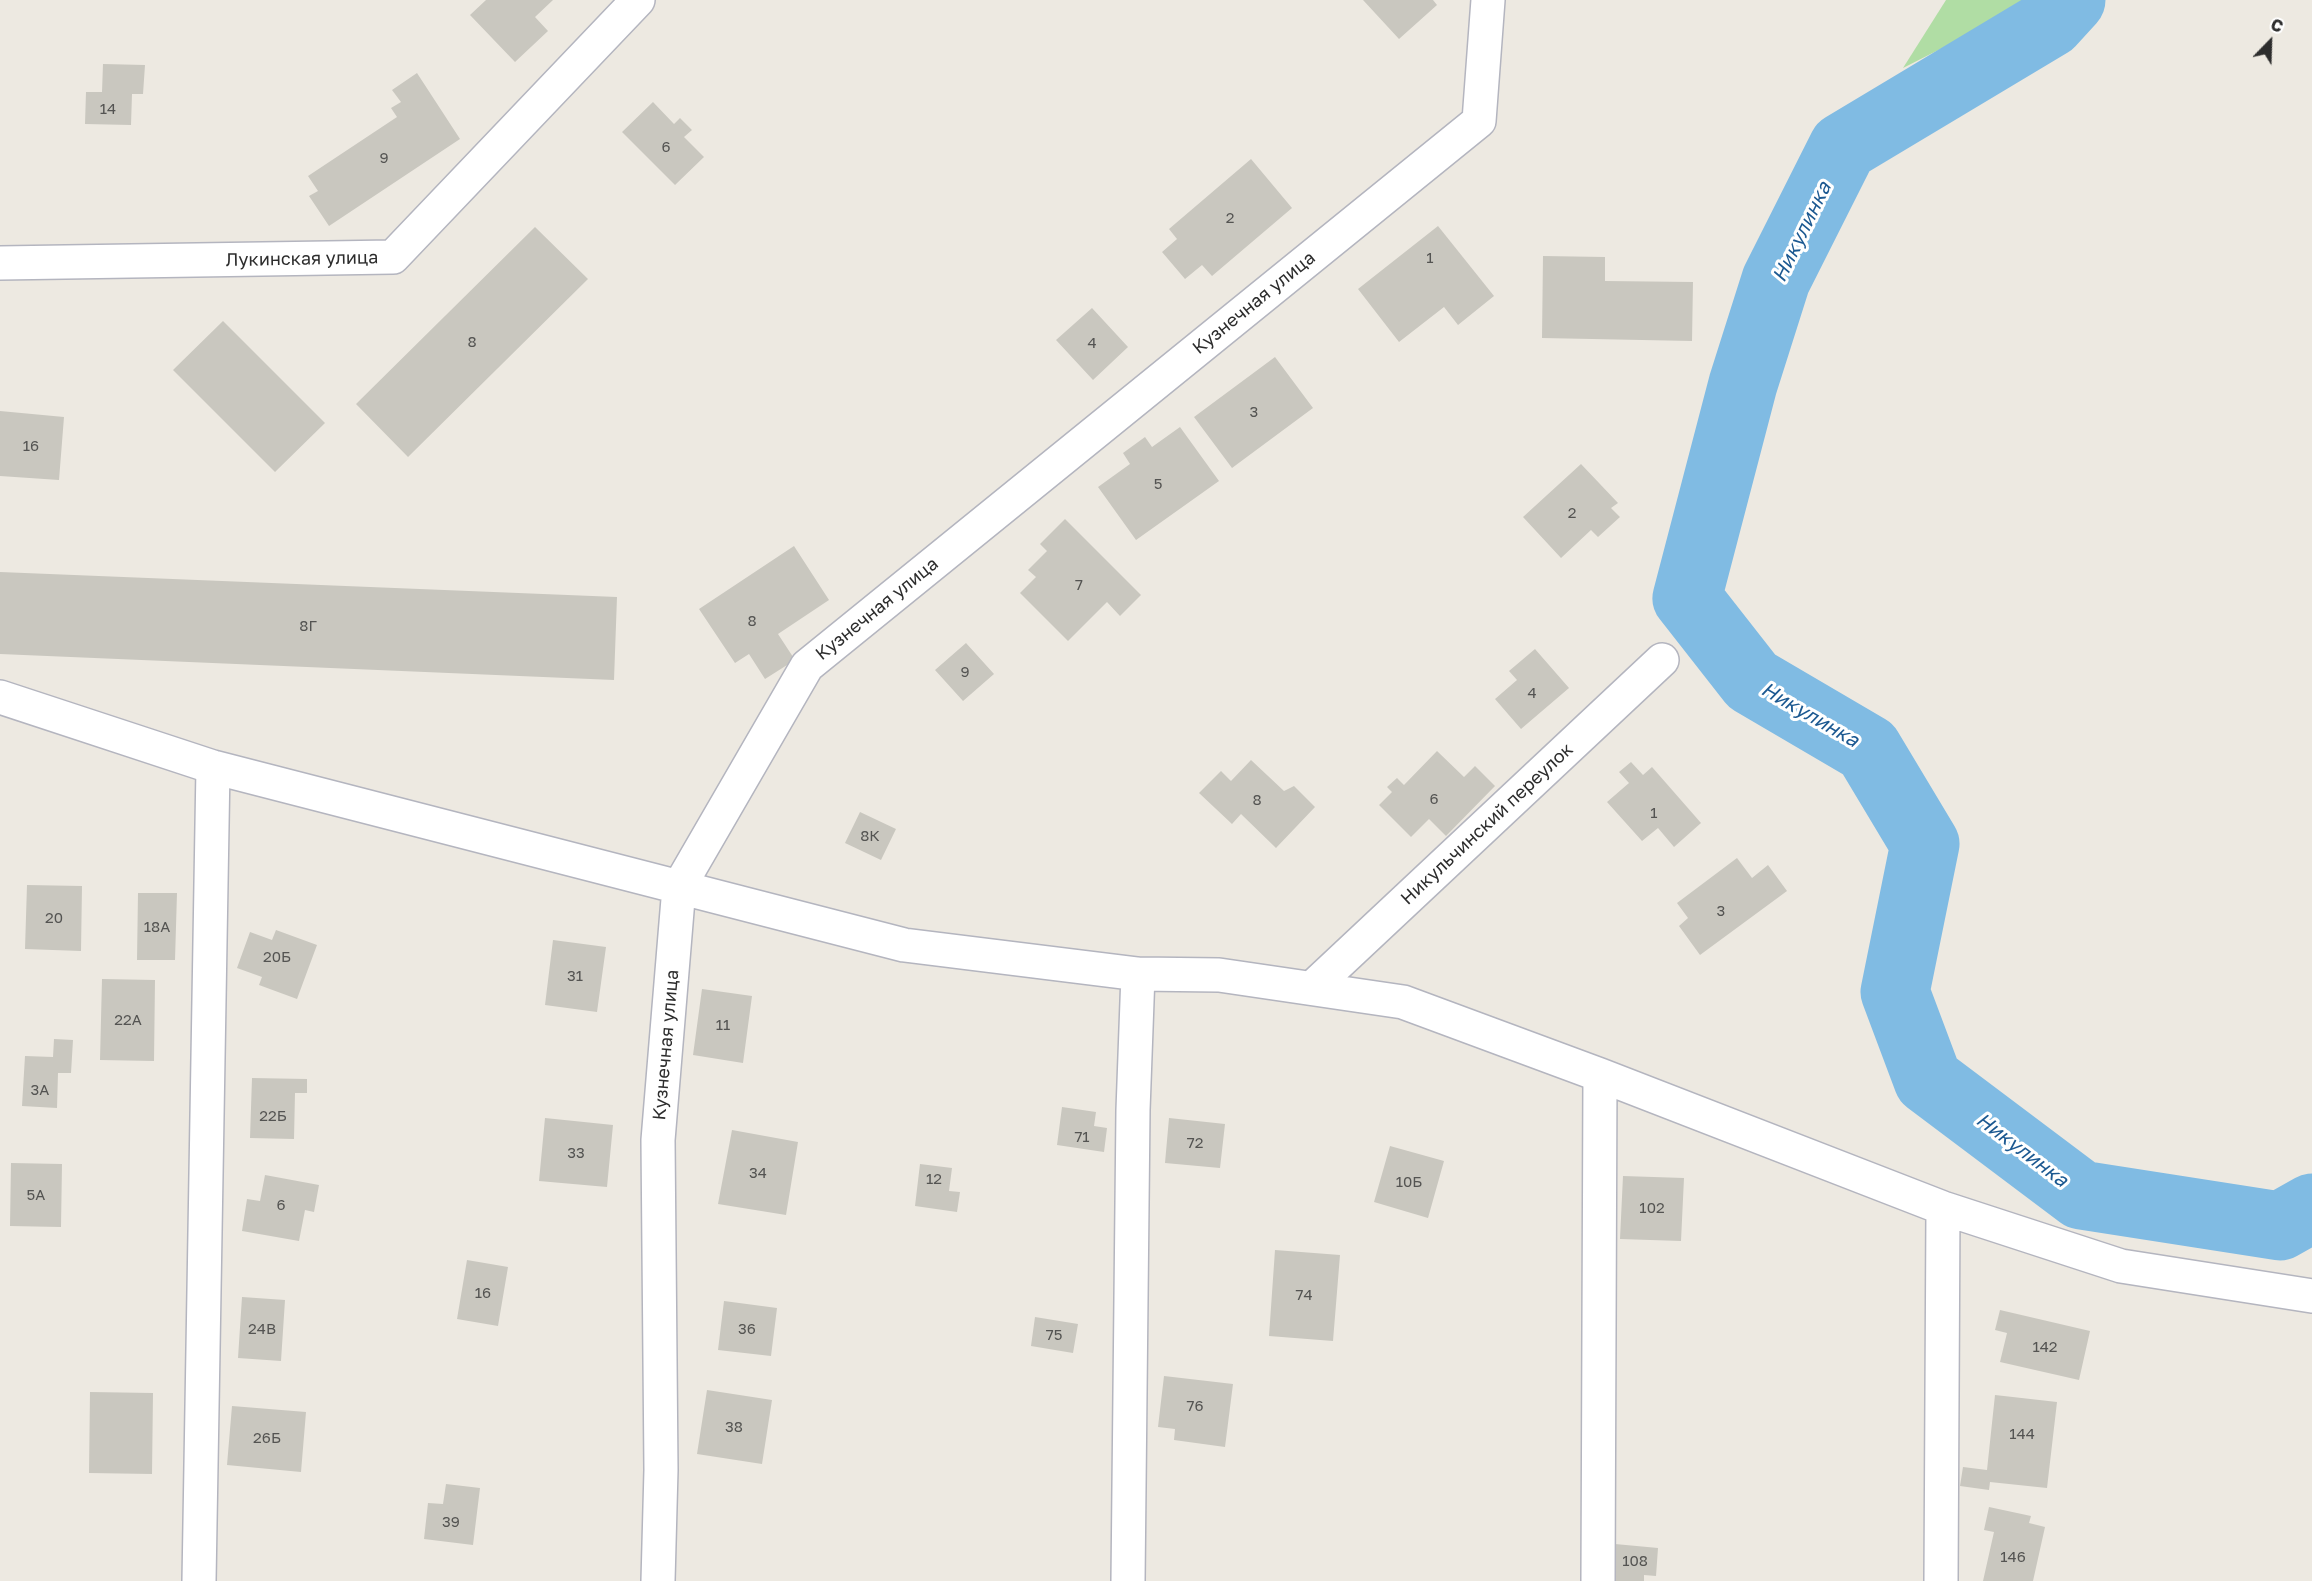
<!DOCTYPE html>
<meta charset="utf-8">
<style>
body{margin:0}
#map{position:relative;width:2312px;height:1581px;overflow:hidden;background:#ede9e1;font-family:"Golos Text",sans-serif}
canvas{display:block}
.north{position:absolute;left:2240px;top:12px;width:60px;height:60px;-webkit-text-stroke:4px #fff;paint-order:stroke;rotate:23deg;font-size:16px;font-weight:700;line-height:24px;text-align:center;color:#2d2d2d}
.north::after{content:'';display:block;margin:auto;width:21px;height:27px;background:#2d2d2d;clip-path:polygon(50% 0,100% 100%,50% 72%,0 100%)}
</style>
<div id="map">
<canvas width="2312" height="1581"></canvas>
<div class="north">С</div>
</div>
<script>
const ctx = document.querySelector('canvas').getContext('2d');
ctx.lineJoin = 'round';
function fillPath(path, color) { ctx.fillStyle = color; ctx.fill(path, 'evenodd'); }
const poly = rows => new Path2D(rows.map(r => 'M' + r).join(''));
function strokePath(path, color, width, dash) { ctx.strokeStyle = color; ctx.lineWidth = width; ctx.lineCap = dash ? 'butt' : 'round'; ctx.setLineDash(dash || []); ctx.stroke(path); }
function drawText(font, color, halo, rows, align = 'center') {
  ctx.font = font + ' "Golos Text",sans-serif'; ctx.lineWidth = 6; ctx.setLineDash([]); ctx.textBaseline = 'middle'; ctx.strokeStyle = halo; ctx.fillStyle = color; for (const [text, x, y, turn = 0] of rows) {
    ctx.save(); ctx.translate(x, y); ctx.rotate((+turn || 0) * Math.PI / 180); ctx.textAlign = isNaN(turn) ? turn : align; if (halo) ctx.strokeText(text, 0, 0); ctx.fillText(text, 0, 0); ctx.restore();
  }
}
const green = poly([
 [1946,0,2037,0,1903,68]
]);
const river = poly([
 [2071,0,2050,23,1843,147,1776,280,1743,384,1687,598,1752,681,1868,749,1925,844,1895,992,1928,1080,2081,1195,2280,1226,2312,1208]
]);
const building = poly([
 [486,0,553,0,535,17,548,31,515,62,470,15],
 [1363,0,1433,0,1437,5,1399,39],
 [103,64,145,65,143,94,132,94,131,125,85,124,86,92,102,92],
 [417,73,460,139,329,226,309,196,318,191,308,176,397,117,391,108,401,102,392,90],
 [653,102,674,124,680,118,692,130,684,137,704,157,675,185,622,132],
 [1251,159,1292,208,1212,276,1202,265,1185,279,1162,252,1177,239,1169,229],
 [1438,226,1494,296,1458,325,1444,307,1399,342,1358,289],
 [535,227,588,279,408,457,356,404],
 [1543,256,1605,257,1605,281,1693,282,1692,341,1542,338],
 [1092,308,1128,347,1093,380,1056,340],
 [223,321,325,423,275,472,173,370],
 [1275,357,1313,408,1232,468,1194,417],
 [0,411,64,417,59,480,0,476],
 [1180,427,1219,481,1136,540,1098,487,1130,464,1123,453,1145,437,1152,447],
 [1581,464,1618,503,1611,508,1620,517,1598,537,1591,530,1561,558,1523,517],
 [1065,519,1141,595,1120,616,1107,602,1068,641,1020,593,1036,577,1028,570,1047,551,1040,544],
 [794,546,829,600,778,634,795,660,765,679,749,654,735,663,699,609],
 [0,572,617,597,614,680,0,654],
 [966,643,994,674,963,701,935,670],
 [1535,649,1569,688,1521,729,1495,699,1517,680,1509,671],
 [1437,751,1464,777,1475,766,1495,786,1446,836,1429,819,1411,837,1379,805,1392,792,1387,787,1397,778,1404,785],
 [1251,760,1284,791,1294,786,1315,807,1276,848,1241,814,1232,824,1199,793,1221,771,1231,781],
 [1631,762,1643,775,1652,767,1701,823,1674,847,1658,828,1642,841,1607,802,1629,783,1619,772],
 [860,812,896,829,881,860,845,843],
 [1737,858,1752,878,1768,865,1787,891,1700,955,1679,926,1688,918,1677,903],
 [27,885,82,886,81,951,25,949],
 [138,893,177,893,175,960,137,960],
 [276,930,317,945,297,999,259,985,262,977,237,968,250,932,272,940],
 [553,940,606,947,597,1012,545,1005],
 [102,979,155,980,154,1061,100,1060],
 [702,989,752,996,743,1063,693,1055],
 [54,1039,73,1040,71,1073,58,1073,57,1108,22,1106,25,1056,53,1057],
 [252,1078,307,1079,307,1093,295,1093,294,1139,250,1138],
 [1062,1107,1096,1112,1094,1126,1107,1128,1104,1152,1057,1145],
 [545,1118,613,1125,607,1187,539,1181],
 [1169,1118,1225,1124,1220,1168,1165,1163],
 [732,1130,798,1142,786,1215,718,1204],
 [1390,1146,1444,1161,1428,1218,1374,1202],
 [11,1163,62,1164,61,1227,10,1226],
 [920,1164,952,1168,949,1191,960,1192,957,1212,915,1206],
 [265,1175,319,1185,314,1212,305,1210,299,1241,242,1231,247,1199,260,1201],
 [1623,1176,1684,1178,1681,1241,1620,1239],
 [1275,1250,1340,1255,1333,1341,1269,1336],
 [467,1260,508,1267,498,1326,457,1319],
 [242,1297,285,1300,281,1361,238,1358],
 [724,1301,777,1308,771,1356,718,1350],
 [2000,1310,2090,1331,2079,1380,2000,1362,2007,1333,1995,1330],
 [1035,1317,1078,1324,1073,1353,1031,1346],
 [1164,1376,1233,1384,1225,1447,1174,1440,1175,1429,1158,1427],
 [707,1390,772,1400,762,1464,697,1454],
 [90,1392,153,1393,152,1474,89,1473],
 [1995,1395,2057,1402,2047,1488,1990,1482,1989,1490,1960,1486,1963,1467,1987,1470],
 [232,1406,306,1412,301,1472,227,1465],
 [446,1484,480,1488,473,1545,424,1539,428,1503,443,1504],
 [1989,1507,2031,1516,2029,1523,2045,1527,2033,1581,1983,1581,1994,1532,1984,1530],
 [1615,1544,1658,1548,1656,1576,1644,1575,1644,1581,1611,1581]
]);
const street = poly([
 [0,263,393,257,638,0],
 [0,697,213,767,904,945,1138,974,1219,975,1403,1002,1600,1075,1943,1208,2121,1266,2312,1296],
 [1312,988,1662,660],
 [199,1581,213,767],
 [658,1581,661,1470,658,1140,679,887,807,666,1479,121,1488,0],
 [1128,1581,1133,1110,1138,974],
 [1598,1581,1600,1075],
 [1941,1581,1943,1208]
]);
const numberNames = [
 ["14",108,109],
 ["6",666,147],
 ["9",384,158],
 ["2",1230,218],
 ["1",1430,258],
 ["8",472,342],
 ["4",1092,343],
 ["3",1254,412],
 ["16",31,446],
 ["5",1158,484],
 ["2",1572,513],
 ["7",1079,585],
 ["8",752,621],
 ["8Г",308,626],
 ["9",965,672],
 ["4",1532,693],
 ["6",1434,799],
 ["8",1257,800],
 ["1",1654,813],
 ["8К",870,836],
 ["3",1721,911],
 ["20",54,918],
 ["18А",157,927],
 ["20Б",277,957],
 ["31",575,976],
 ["22А",128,1020],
 ["11",723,1025],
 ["3А",40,1090],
 ["22Б",273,1116],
 ["71",1082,1137],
 ["72",1195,1143],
 ["33",576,1153],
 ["34",758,1173],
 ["12",934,1179],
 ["10Б",1409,1182],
 ["5А",36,1195],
 ["6",281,1205],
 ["102",1652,1208],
 ["16",483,1293],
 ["74",1304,1295],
 ["24В",262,1329],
 ["36",747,1329],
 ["75",1054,1335],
 ["142",2045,1347],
 ["76",1195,1406],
 ["38",734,1427],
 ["144",2022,1434],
 ["26Б",267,1438],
 ["39",451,1522],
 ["146",2013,1557],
 ["108",1635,1561]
];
const streetNames = [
 ["Лукинская улица",302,259,-1],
 ["Кузнечная улица",1254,303,-39],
 ["Кузнечная улица",877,609,-39],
 ["Никульчинский переулок",1487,824,-43],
 ["Кузнечная улица",666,1045,-85]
];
const waterNames = [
 ["Никулинка",1802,232,-64],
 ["Никулинка",1810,715,30],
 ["Никулинка",2022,1150,37]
];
fillPath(green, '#b0dda4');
strokePath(river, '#80bbe3', 69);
fillPath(building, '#c9c7bf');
strokePath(street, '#b4b5bf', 36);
strokePath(street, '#fff', 33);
drawText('15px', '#545452', null, numberNames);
drawText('18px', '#2d2d2d', '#fff', streetNames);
drawText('italic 20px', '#1c5991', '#fff', waterNames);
</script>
